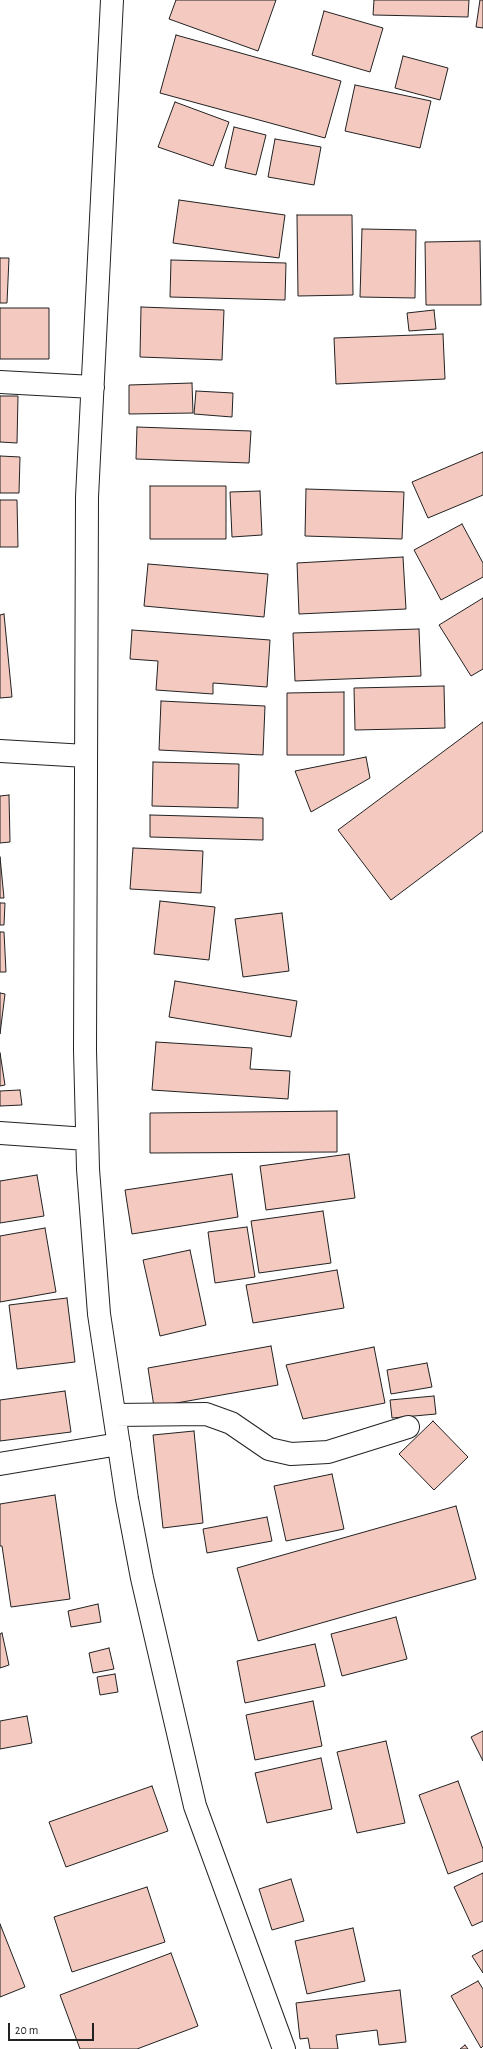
<!DOCTYPE html>
<style>
body{margin:0}
#map{position:relative;width:483px;height:2049px;overflow:hidden;background:#fff;font-family:"Alegreya Sans",sans-serif}
canvas{display:block}
.scale{position:absolute;left:8px;top:2023px;width:86px;height:18px;box-sizing:border-box;border:2px solid #222;border-top:0;padding-left:5px;font-size:12px;line-height:14px;white-space:nowrap;color:#222;-webkit-text-stroke:3px #fff;paint-order:stroke}
</style>
<div id="map">
<canvas width="483" height="2049"></canvas>
<div class="scale">20 m</div>
</div>
<script>
const ctx = document.querySelector('canvas').getContext('2d');
ctx.lineJoin = 'round';
function fillPath(path, color) { ctx.fillStyle = color; ctx.fill(path, 'evenodd'); }
const poly = rows => new Path2D(rows.map(r => 'M' + r).join(''));
function strokePath(path, color, width, dash) { ctx.strokeStyle = color; ctx.lineWidth = width; ctx.lineCap = dash ? 'butt' : 'round'; ctx.setLineDash(dash || []); ctx.stroke(path); }
const building = poly([
 [176,0,276,0,258,51,169,19,176,0],
 [374,0,469,0,468,17,373,15,374,0],
 [480,0,483,0,483,28,476,27,480,0],
 [324,11,383,28,370,72,312,55,324,11],
 [176,35,341,81,325,138,160,93,176,35],
 [403,56,448,68,440,100,395,88,403,56],
 [355,85,431,101,420,148,345,131,355,85],
 [175,102,229,122,213,166,158,147,175,102],
 [234,127,266,135,256,175,225,168,234,127],
 [275,139,321,147,314,185,268,177,275,139],
 [179,200,285,215,279,258,173,243,179,200],
 [297,215,352,215,353,295,298,296,297,215],
 [362,229,416,230,415,298,360,297,362,229],
 [480,241,481,305,426,305,425,242,480,241],
 [0,258,9,258,7,303,0,303,0,258],
 [171,260,286,263,285,300,170,297,171,260],
 [141,307,224,310,222,360,140,357,141,307],
 [0,308,49,308,49,359,0,359,0,308],
 [434,310,436,329,409,331,407,313,434,310],
 [443,334,445,379,336,384,334,338,443,334],
 [192,383,193,413,129,414,129,385,192,383],
 [196,391,233,393,232,417,194,414,196,391],
 [0,396,18,396,17,443,0,442,0,396],
 [137,427,251,431,249,463,136,459,137,427],
 [483,452,483,495,428,518,412,482,483,452],
 [0,456,20,457,19,493,0,493,0,456],
 [150,486,226,486,226,539,150,539,150,486],
 [306,489,404,492,402,539,305,536,306,489],
 [260,491,262,535,232,537,230,492,260,491],
 [0,500,17,500,18,547,0,547,0,500],
 [462,524,483,563,483,577,441,600,414,550,462,524],
 [403,557,406,609,299,614,297,563,403,557],
 [148,564,268,574,264,617,144,606,148,564],
 [483,598,483,669,471,676,439,625,483,598],
 [4,614,12,697,0,698,0,615,4,614],
 [419,629,421,676,295,681,293,633,419,629],
 [132,630,270,640,267,687,213,683,213,694,156,690,158,661,130,659,132,630],
 [444,686,445,728,355,730,354,688,444,686],
 [344,692,344,755,287,755,287,693,344,692],
 [161,701,265,706,263,755,159,750,161,701],
 [483,722,483,831,391,900,338,830,483,722],
 [366,757,370,778,311,812,295,771,366,757],
 [153,762,239,764,238,808,152,806,153,762],
 [9,795,10,842,0,843,0,796,9,795],
 [150,815,263,818,263,840,150,837,150,815],
 [133,848,203,851,201,893,130,889,133,848],
 [0,857,4,898,0,898,0,857],
 [160,901,215,907,209,960,154,954,160,901],
 [0,903,5,903,4,925,0,925,0,903],
 [282,913,289,971,243,977,235,919,282,913],
 [0,932,4,932,6,972,0,972,0,932],
 [175,981,297,1001,291,1037,169,1017,175,981],
 [0,993,5,994,0,1034,0,993],
 [156,1042,252,1048,250,1069,290,1071,288,1099,152,1090,156,1042],
 [0,1053,5,1085,0,1086,0,1053],
 [20,1090,22,1105,0,1106,0,1091,20,1090],
 [337,1111,337,1152,150,1153,150,1113,337,1111],
 [349,1154,355,1198,266,1210,260,1166,349,1154],
 [232,1174,238,1217,132,1234,125,1190,232,1174],
 [37,1175,44,1216,0,1223,0,1181,37,1175],
 [323,1211,331,1263,259,1273,251,1221,323,1211],
 [247,1227,255,1277,215,1283,208,1232,247,1227],
 [45,1228,56,1292,0,1302,0,1236,45,1228],
 [190,1250,206,1325,160,1336,143,1260,190,1250],
 [337,1270,344,1308,253,1323,246,1285,337,1270],
 [67,1298,75,1362,17,1369,9,1305,67,1298],
 [271,1346,278,1385,154,1407,148,1368,271,1346],
 [374,1347,385,1403,303,1419,286,1365,374,1347],
 [427,1363,432,1387,391,1394,387,1370,427,1363],
 [65,1391,71,1432,0,1441,0,1400,65,1391],
 [434,1396,436,1414,392,1418,390,1400,434,1396],
 [433,1421,468,1457,434,1490,399,1454,433,1421],
 [194,1431,203,1523,163,1528,153,1435,194,1431],
 [332,1474,344,1529,286,1541,274,1486,332,1474],
 [55,1495,70,1599,11,1607,2,1546,0,1546,0,1504,55,1495],
 [456,1506,476,1579,258,1641,237,1568,456,1506],
 [267,1517,272,1541,207,1553,203,1529,267,1517],
 [98,1604,101,1622,71,1627,68,1611,98,1604],
 [396,1617,407,1659,342,1676,331,1634,396,1617],
 [2,1633,9,1665,0,1668,0,1634,2,1633],
 [315,1644,325,1686,245,1703,237,1661,315,1644],
 [109,1648,114,1669,93,1673,89,1653,109,1648],
 [115,1674,118,1692,100,1695,97,1677,115,1674],
 [313,1701,322,1746,255,1760,246,1715,313,1701],
 [27,1716,32,1743,0,1749,0,1721,27,1716],
 [483,1731,483,1761,471,1737,483,1731],
 [386,1741,405,1823,357,1833,337,1752,386,1741],
 [321,1758,332,1809,267,1823,255,1773,321,1758],
 [458,1781,483,1849,483,1861,448,1874,419,1795,458,1781],
 [152,1786,168,1831,66,1867,49,1822,152,1786],
 [483,1873,483,1921,472,1926,454,1887,483,1873],
 [291,1879,304,1921,272,1930,259,1889,291,1879],
 [147,1887,165,1942,72,1972,54,1917,147,1887],
 [0,1924,25,1987,0,1997,0,1924],
 [353,1928,365,1981,307,1994,295,1941,353,1928],
 [483,1950,483,1973,472,1956,483,1950],
 [171,1953,198,2026,137,2049,80,2049,60,1995,171,1953],
 [478,1981,483,1989,483,2046,481,2048,451,1996,478,1981],
 [400,1990,406,2042,379,2045,377,2030,336,2035,338,2049,310,2049,308,2038,300,2039,296,2003,400,1990],
 [465,2045,468,2049,460,2049,465,2045]
]);
const minor = poly([
 [112,0,87,497,85,1050,88,1169,99,1314,127,1499,142,1578,195,1806,284,2049],
 [0,382,93,387],
 [0,751,86,756],
 [0,1133,87,1139],
 [115,1415,206,1414,231,1423,269,1449,291,1454,328,1452,408,1427],
 [0,1464,119,1444]
]);
fillPath(building, '#f3c9c0');
strokePath(building, '#222', 1);
strokePath(minor, '#222', 24);
strokePath(minor, '#fff', 22);
</script>
